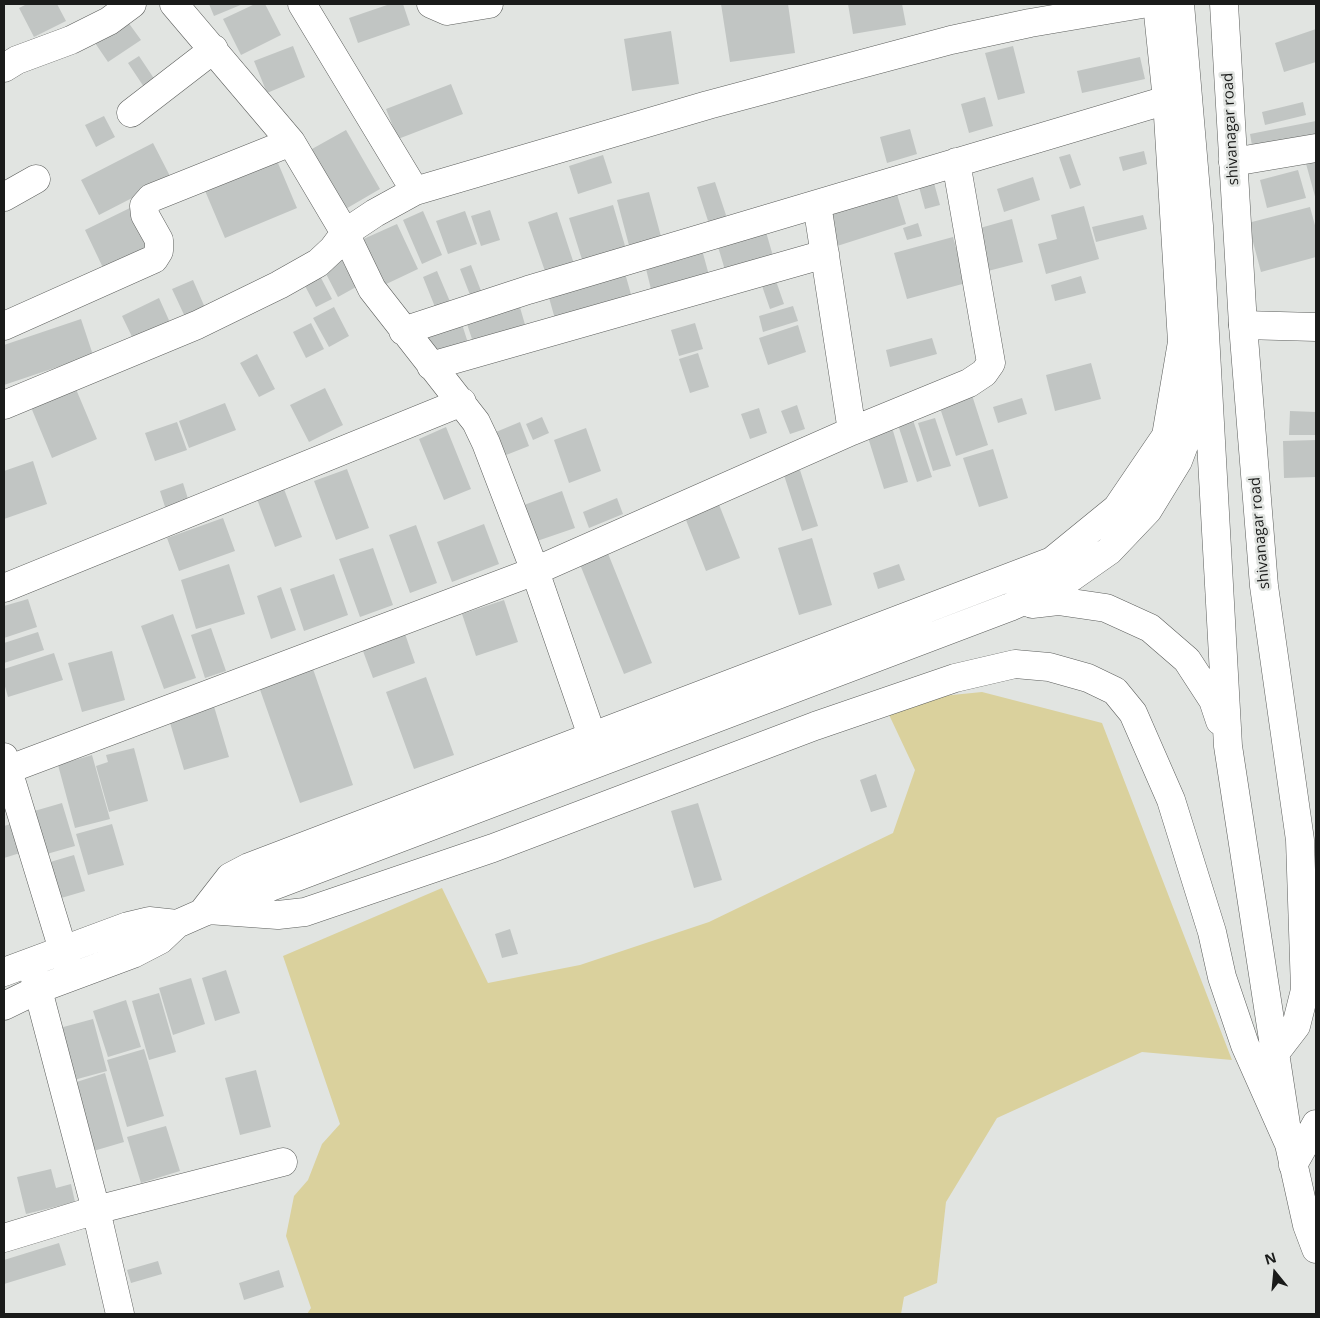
<!DOCTYPE html>
<style>
body{margin:0}
#map{position:relative;width:1320px;height:1318px;overflow:hidden;background:#e1e4e1;font-family:"Open Sans",sans-serif}
canvas{display:block}
.frame{position:absolute;inset:0;border:5px solid #1a1b1a;pointer-events:none}
.north{position:absolute;left:1250px;top:1248px;width:50px;height:50px;-webkit-text-stroke:4px #e1e4e1;paint-order:stroke;rotate:343deg;font-size:14px;font-weight:700;line-height:20px;text-align:center;color:#1a1b1a}
.north::after{content:'';display:block;margin:auto;width:18px;height:22px;background:#1a1b1a;clip-path:polygon(50% 0,100% 100%,50% 72%,0 100%)}
</style>
<div id="map">
<canvas width="1320" height="1318"></canvas>
<div class="frame"></div>
<div class="north">N</div>
</div>
<script>
const ctx = document.querySelector('canvas').getContext('2d');
ctx.lineJoin = 'round';
function fillPath(path, color) { ctx.fillStyle = color; ctx.fill(path, 'evenodd'); }
const poly = rows => new Path2D(rows.map(r => 'M' + r).join(''));
function strokePath(path, color, width, dash) { ctx.strokeStyle = color; ctx.lineWidth = width; ctx.lineCap = dash ? 'butt' : 'round'; ctx.setLineDash(dash || []); ctx.stroke(path); }
function drawText(font, color, halo, rows, align = 'center') {
  ctx.font = font + ' "Open Sans",sans-serif'; ctx.lineWidth = 5; ctx.setLineDash([]); ctx.textBaseline = 'middle'; ctx.strokeStyle = halo; ctx.fillStyle = color; for (const [text, x, y, turn = 0] of rows) {
    ctx.save(); ctx.translate(x, y); ctx.rotate((+turn || 0) * Math.PI / 180); ctx.textAlign = isNaN(turn) ? turn : align; if (halo) ctx.strokeText(text, 0, 0); ctx.fillText(text, 0, 0); ctx.restore();
  }
}
const green = poly([
 [982,692,1102,723,1232,1060,1142,1052,997,1118,946,1202,937,1283,904,1297,901,1314,307,1314,311,1308,286,1236,294,1196,308,1180,322,1144,340,1124,283,956,442,888,488,983,580,965,709,922,893,833,915,770,883,702]
]);
const building = poly([
 [27,4,57,4,66,21,34,37,19,8],
 [209,4,243,4,214,16],
 [255,4,265,4,281,35,241,55,223,19],
 [390,4,403,4,410,25,358,43,349,18],
 [721,4,788,4,795,53,730,62],
 [848,4,902,4,906,25,853,34],
 [125,18,141,40,108,62,93,40],
 [1316,29,1316,62,1284,72,1275,43],
 [671,31,679,84,632,91,624,39],
 [293,46,305,77,267,93,254,61],
 [1013,46,1025,93,998,100,985,53],
 [139,56,157,83,146,90,128,63],
 [1140,57,1145,79,1082,93,1077,71],
 [451,84,463,114,398,139,386,109],
 [985,97,993,126,969,133,961,104],
 [1303,102,1306,115,1265,125,1262,112],
 [104,116,115,137,96,147,85,125],
 [1316,121,1316,138,1253,151,1250,134],
 [910,129,917,154,887,163,880,137],
 [346,130,380,189,337,214,303,154],
 [153,143,171,178,99,215,81,180],
 [1144,151,1147,164,1123,171,1119,157],
 [1070,154,1081,185,1070,189,1059,157],
 [603,155,612,183,578,194,569,166],
 [275,156,297,208,225,238,203,186],
 [1316,157,1316,200,1305,160],
 [1298,170,1306,198,1267,208,1260,180],
 [1033,177,1040,200,1004,212,997,189],
 [715,182,728,221,710,227,697,187],
 [934,183,940,205,925,209,919,187],
 [896,191,906,224,834,247,823,213],
 [649,192,663,244,631,253,617,200],
 [136,205,157,250,106,274,85,230],
 [613,205,628,256,585,269,569,218],
 [1084,206,1099,259,1046,274,1038,244,1057,239,1051,215],
 [1310,207,1316,229,1316,257,1261,272,1248,223],
 [490,210,500,240,481,246,471,216],
 [423,211,442,255,422,264,403,220],
 [465,211,477,244,448,254,436,221],
 [557,212,575,267,547,277,528,222],
 [1143,215,1147,229,1096,242,1092,227],
 [1012,219,1023,262,984,272,973,230],
 [918,223,922,236,907,240,903,228],
 [397,224,418,269,380,287,359,241],
 [764,225,773,256,725,270,716,240],
 [953,237,966,283,907,299,894,253],
 [701,246,710,279,652,293,644,261],
 [341,258,356,287,338,297,323,268],
 [471,265,483,296,472,300,460,269],
 [623,266,632,298,555,319,546,287],
 [437,271,454,311,439,317,423,277],
 [320,276,332,299,316,307,304,284],
 [1081,276,1086,293,1055,301,1051,285],
 [775,278,784,304,770,309,761,283],
 [193,280,206,310,186,319,172,289],
 [159,298,172,327,136,345,122,316],
 [519,304,526,328,474,345,466,321],
 [793,306,798,321,763,332,759,316],
 [334,307,349,336,329,347,313,318],
 [460,318,469,346,432,357,423,329],
 [81,319,93,355,4,385,4,345],
 [311,323,324,349,306,358,293,332],
 [695,323,703,349,679,356,671,330],
 [798,325,806,352,768,365,759,338],
 [932,338,937,354,890,367,886,350],
 [698,353,709,387,690,393,679,359],
 [257,354,275,389,259,397,240,363],
 [1091,363,1101,399,1055,411,1046,375],
 [73,382,97,439,52,458,28,400],
 [325,388,343,425,309,442,290,405],
 [972,395,988,445,956,456,939,405],
 [1022,398,1027,414,998,423,993,407],
 [225,403,236,430,189,448,179,421],
 [797,405,805,429,790,434,781,411],
 [759,408,767,433,750,439,741,414],
 [1290,411,1316,412,1316,435,1289,435],
 [542,417,549,433,533,440,526,424],
 [912,417,932,477,917,482,897,422],
 [935,418,951,466,933,471,918,423],
 [177,422,187,450,155,461,145,433],
 [520,422,529,446,501,457,491,434],
 [891,424,908,482,884,489,866,431],
 [446,427,471,489,444,500,419,439],
 [586,428,601,471,569,483,554,440],
 [1316,440,1316,477,1284,478,1283,441],
 [993,449,1008,498,979,507,963,458],
 [33,461,47,504,4,519,4,471],
 [799,467,818,526,802,531,783,472],
 [347,469,369,528,336,540,314,481],
 [183,483,189,502,166,510,160,491],
 [284,489,302,537,275,547,257,499],
 [562,491,575,528,537,541,524,505],
 [617,498,623,514,589,528,583,512],
 [718,502,740,558,706,571,684,515],
 [223,518,235,551,179,571,167,538],
 [484,524,499,564,452,582,437,542],
 [416,525,437,583,410,593,389,535],
 [812,538,832,605,799,615,778,548],
 [605,546,652,663,624,674,577,557],
 [373,548,393,605,360,617,339,559],
 [229,564,245,614,196,629,181,580],
 [899,564,905,580,878,589,873,573],
 [334,574,348,615,304,631,290,589],
 [281,587,296,630,271,639,257,596],
 [28,599,37,627,4,638,4,606],
 [504,600,518,642,476,656,462,614],
 [173,614,196,678,164,689,141,626],
 [211,628,226,671,205,678,191,635],
 [403,628,415,663,373,678,360,643],
 [38,632,44,650,4,663,4,643],
 [112,651,125,700,82,712,68,663],
 [54,653,63,680,8,697,4,683,4,669],
 [312,666,353,785,300,803,258,684],
 [426,677,454,755,414,769,386,692],
 [213,703,229,757,184,770,168,716],
 [134,748,148,801,109,812,96,766,108,762,106,755],
 [92,755,110,819,75,828,58,765],
 [876,774,887,807,871,812,860,780],
 [62,803,75,846,36,857,24,814],
 [698,803,722,880,694,888,671,811],
 [11,824,20,853,4,858,4,826],
 [112,824,124,865,88,875,76,834],
 [74,855,85,891,51,901,40,865],
 [510,929,518,954,502,958,495,934],
 [226,970,240,1013,215,1021,202,978],
 [191,978,205,1024,173,1035,159,988],
 [159,993,176,1052,149,1060,132,1001],
 [126,1000,141,1047,108,1057,93,1011],
 [93,1019,107,1071,70,1081,56,1029],
 [144,1049,164,1116,127,1127,107,1060],
 [256,1070,271,1127,240,1135,225,1078],
 [105,1073,124,1142,90,1152,70,1084],
 [166,1126,180,1171,141,1183,127,1137],
 [51,1169,56,1188,71,1184,75,1202,26,1214,17,1177],
 [59,1243,66,1265,4,1284,4,1260],
 [158,1261,162,1274,131,1283,127,1270],
 [279,1270,284,1287,244,1300,239,1283]
]);
const minor = poly([
 [174,4,291,142,345,233,372,289,476,422,486,443,535,571,592,736],
 [302,4,415,191,708,105,951,40,1030,23,1142,4],
 [431,4,447,11,489,4],
 [4,68,17,60,71,40,109,21,132,4],
 [131,113,214,49],
 [1233,162,1316,148],
 [4,197,36,179],
 [817,204,852,431],
 [1243,325,1316,327],
 [4,326,154,259,159,251,159,240,145,215,144,206,151,198,291,142],
 [403,331,528,290,1167,100],
 [431,366,825,254],
 [4,405,197,325,279,285,318,263,333,249,345,233,375,213,415,191],
 [4,588,462,402],
 [4,757,70,973],
 [7,770,535,571,852,431,969,383,984,373,991,363,956,162],
 [32,967,96,1210,120,1314],
 [4,1238,96,1210,283,1162]
]);
const tertiary = poly([
 [1180,4,1199,226,1228,746,1289,1144,1307,1225,1316,1249],
 [1224,4,1243,325,1264,586,1300,840,1305,990,1296,1026,1276,1052],
 [1032,604,1058,601,1106,608,1150,628,1187,660,1213,700,1220,721],
 [208,910,278,915,305,912,493,848,815,726,955,678,1015,664,1049,667,1088,678,1115,691,1133,713,1171,800,1212,932,1222,977,1245,1045,1289,1144],
 [202,913,230,877,249,867,1052,561,1117,508,1166,436,1182,342,1167,100,1157,4],
 [4,972,128,926,149,921,177,924],
 [4,1006,39,989,133,954,160,940,177,924,202,913,1010,607,1062,584,1109,551,1148,510,1178,461,1198,408,1206,352],
 [1293,1165,1316,1124]
]);
const streetNames = [
 ["shivanagar road",1231,129,-93],
 ["shivanagar road",1260,533,-95]
];
fillPath(green, '#dad19d');
fillPath(building, '#c1c5c3');
strokePath(minor, '#5c5e5c', 29);
strokePath(tertiary, '#5c5e5c', 29);
strokePath(minor, '#fff', 28);
strokePath(tertiary, '#fff', 28);
drawText('15px', '#1a1b1a', '#e1e4e1', streetNames);
</script>
